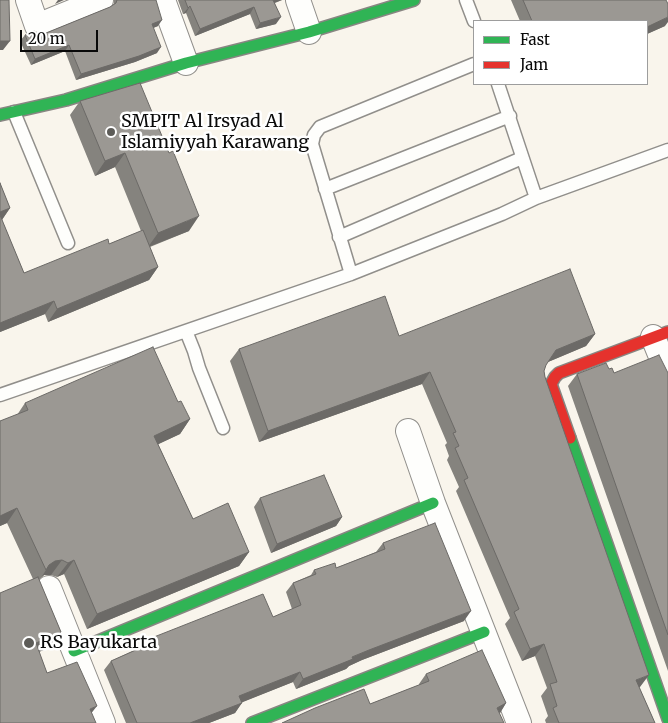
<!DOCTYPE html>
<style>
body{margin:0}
#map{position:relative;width:668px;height:723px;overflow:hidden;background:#f9f5ec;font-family:Merriweather,serif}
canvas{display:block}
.legend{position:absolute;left:473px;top:20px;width:175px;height:65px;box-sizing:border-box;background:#fff;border:1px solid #9d9d9d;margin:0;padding:6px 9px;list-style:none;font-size:15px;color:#090909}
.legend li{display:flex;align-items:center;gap:10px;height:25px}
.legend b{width:25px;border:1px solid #9d9d9d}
.scale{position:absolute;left:20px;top:30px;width:78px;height:22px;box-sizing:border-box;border:2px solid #090909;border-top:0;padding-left:6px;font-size:15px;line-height:18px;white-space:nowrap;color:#090909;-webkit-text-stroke:4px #fff;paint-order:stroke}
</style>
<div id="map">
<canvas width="668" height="723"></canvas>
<ul class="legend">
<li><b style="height:6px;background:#30b455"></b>Fast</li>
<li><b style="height:6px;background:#e5322d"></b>Jam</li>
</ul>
<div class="scale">20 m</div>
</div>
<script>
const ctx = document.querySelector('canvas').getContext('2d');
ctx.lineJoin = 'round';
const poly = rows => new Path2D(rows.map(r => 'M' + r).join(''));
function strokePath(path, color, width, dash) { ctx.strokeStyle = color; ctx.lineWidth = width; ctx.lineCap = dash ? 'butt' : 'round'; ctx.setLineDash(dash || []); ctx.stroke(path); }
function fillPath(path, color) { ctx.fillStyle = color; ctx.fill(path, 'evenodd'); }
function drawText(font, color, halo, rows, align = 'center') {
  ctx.font = font + ' Merriweather,serif'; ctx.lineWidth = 5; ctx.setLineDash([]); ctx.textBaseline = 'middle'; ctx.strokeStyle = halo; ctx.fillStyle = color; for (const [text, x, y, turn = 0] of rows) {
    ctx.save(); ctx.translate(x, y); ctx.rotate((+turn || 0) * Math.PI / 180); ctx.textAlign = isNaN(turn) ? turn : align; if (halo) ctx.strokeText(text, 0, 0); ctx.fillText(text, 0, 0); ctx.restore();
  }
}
const lane = poly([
 [466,0,474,21],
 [498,84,536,198],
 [14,112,68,243],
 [325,189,510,116],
 [339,237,522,158],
 [351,274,312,144,314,135,320,127,474,64],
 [186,331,194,351,199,368,223,428],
 [0,395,351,274,502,214,536,198,668,150]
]);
const street = poly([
 [28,0,37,26,101,0],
 [163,0,186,63],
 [298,0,309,32],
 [653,337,668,374],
 [408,431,433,503,519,723],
 [49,588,103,723]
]);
const fast = poly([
 [0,115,66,100,186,63,309,32,414,0],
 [570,438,668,719],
 [74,651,433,503],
 [252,723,484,632]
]);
const jam = poly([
 [570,438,551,384,555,377,559,373,668,332]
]);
const wall = poly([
 [114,0,156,0,158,26,153,28,157,53,135,62,76,80,65,51,31,65,20,41,25,35,46,33,110,7,114,4],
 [178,0,282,0,275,3,276,24,256,29,250,14,195,36,186,13,183,14],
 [511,0,666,0,665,26,647,34,647,21,520,21],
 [140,83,189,231,150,247,158,267,149,280,48,322,45,314,0,332,0,183,10,208,2,220,24,273,109,244,141,231,115,167,95,176,70,115,80,101],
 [595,334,586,346,548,362,545,365,544,371,545,377,640,687,639,687,655,723,546,723,545,720,548,716,541,696,547,688,535,656,522,661,505,624,510,618,456,491,459,487,447,460,449,456,445,445,447,443,422,384,259,442,230,361,239,349,399,336],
 [609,369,614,373,668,373,668,671,568,386,577,374],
 [178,402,190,419,180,434,158,444,193,519,249,552,239,566,87,629,64,574,57,577,51,575,44,575,39,580,61,632,51,647,39,652,47,673,92,713,0,723,33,579,7,523,0,526,0,421,17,415,25,403],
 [260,498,342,517,336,526,271,553,254,507],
 [383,543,464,621,362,660,349,666,346,669,296,689,293,682,242,702,235,713,209,723,126,723,104,670,111,661,150,643,154,637,273,617,292,609,286,592,293,583,311,575,314,570,336,568,376,552],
 [426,674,506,703,500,713,370,704,419,685,419,684]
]);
const shadedWall = poly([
 [58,0,64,0,55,4],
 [271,0,282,0,268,5],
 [190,6,186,13,183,14,188,8],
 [254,7,250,14,195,36,200,29],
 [281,17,276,24,256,29,260,23],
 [668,17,668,22,665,26,647,34,647,27],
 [162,20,158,26,148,30,152,24],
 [0,41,10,41,3,50,0,50],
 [69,45,65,51,31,65,35,59],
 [161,47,157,53,135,62,76,80,81,74],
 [125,153,115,167,95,176,105,161],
 [10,208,1,221,0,221,0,212],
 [199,216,189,231,148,247,158,233],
 [158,267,149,280,48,322,57,309],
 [54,301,45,314,0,332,0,323],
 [595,334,586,346,548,362,556,350],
 [430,372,422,384,259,442,268,431],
 [190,419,180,434,144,451,154,436],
 [17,508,7,523,0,526,0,516],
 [342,517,336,526,271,553,277,544],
 [249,552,239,566,87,629,97,614],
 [62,560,51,575,44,575,41,578,49,565,55,561],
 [74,560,64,574,57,577,68,563],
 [471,611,464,621,362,660,349,666,346,669,296,689,303,679,369,650],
 [61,632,51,647,25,657,36,643],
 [544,644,535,656,522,661,530,649],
 [300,672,293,682,233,706,239,696],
 [649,675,640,687,628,692,636,680],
 [242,703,235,713,209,723,190,723],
 [506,703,500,713,497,708],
 [97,706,86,720,90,709]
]);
const building = poly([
 [0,0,9,0,10,41,0,41,0,0],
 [117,0,156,0,162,20,152,24,161,47,139,56,81,74,69,45,35,59,25,35,34,31,40,34,46,33,110,7,116,3,117,0],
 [185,0,273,0,281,17,260,23,254,7,200,29,190,6,188,8,185,0],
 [523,0,666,0,668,4,668,17,647,27,647,21,532,21,523,0],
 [140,83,169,153,173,151,199,216,158,233,125,153,105,161,80,101,140,83],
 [0,183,10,208,0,212,0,183],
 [0,215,24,273,108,239,109,244,143,230,158,267,57,309,54,301,0,323,0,215],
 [570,269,595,334,556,350,546,365,544,371,545,377,649,675,636,680,655,723,559,723,553,708,557,706,550,684,557,682,544,644,530,649,514,612,519,609,464,480,468,478,455,448,459,446,453,433,456,432,430,372,268,431,239,349,385,296,399,336,570,269],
 [153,347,178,402,181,401,190,419,154,436,193,519,228,503,249,552,97,614,74,560,68,563,62,560,55,561,49,565,46,570,17,508,0,516,0,421,28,410,25,403,153,347],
 [659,355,668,373,668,635,577,374,606,363,609,369,612,368,614,373,659,355],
 [324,475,342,517,277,544,260,498,324,475],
 [435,523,471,611,369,650,352,657,353,659,303,679,300,672,259,688,239,696,242,703,190,723,137,723,111,661,156,641,154,637,263,594,273,617,301,605,293,583,316,574,314,570,335,563,336,568,385,549,383,543,435,523],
 [38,577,61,632,36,643,47,673,77,662,97,706,90,709,96,723,0,723,0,593,38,577],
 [482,650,506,703,497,708,504,723,282,723,315,708,364,689,370,704,429,681,426,674,482,650]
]);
const markers = [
 [111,132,5,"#5d5c58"],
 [29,643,6,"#5d5c58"]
];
const poiNames = [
 ["SMPIT Al Irsyad Al",121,122],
 ["Islamiyyah Karawang",121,143],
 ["RS Bayukarta",40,643]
];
strokePath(lane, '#918f8b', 15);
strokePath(street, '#918f8b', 26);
strokePath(fast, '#888682', 14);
strokePath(jam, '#888682', 14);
strokePath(lane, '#fefefc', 12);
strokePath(street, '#fefefc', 24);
strokePath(fast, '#30b455', 11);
strokePath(jam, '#e5322d', 11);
fillPath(wall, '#85837e');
fillPath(shadedWall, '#6c6a67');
fillPath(building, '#9b9893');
strokePath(building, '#6c6a67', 1);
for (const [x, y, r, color] of markers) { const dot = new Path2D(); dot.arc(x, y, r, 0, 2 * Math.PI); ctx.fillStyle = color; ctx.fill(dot); strokePath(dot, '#fff', 2); }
drawText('18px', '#090909', '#fff', poiNames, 'left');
</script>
